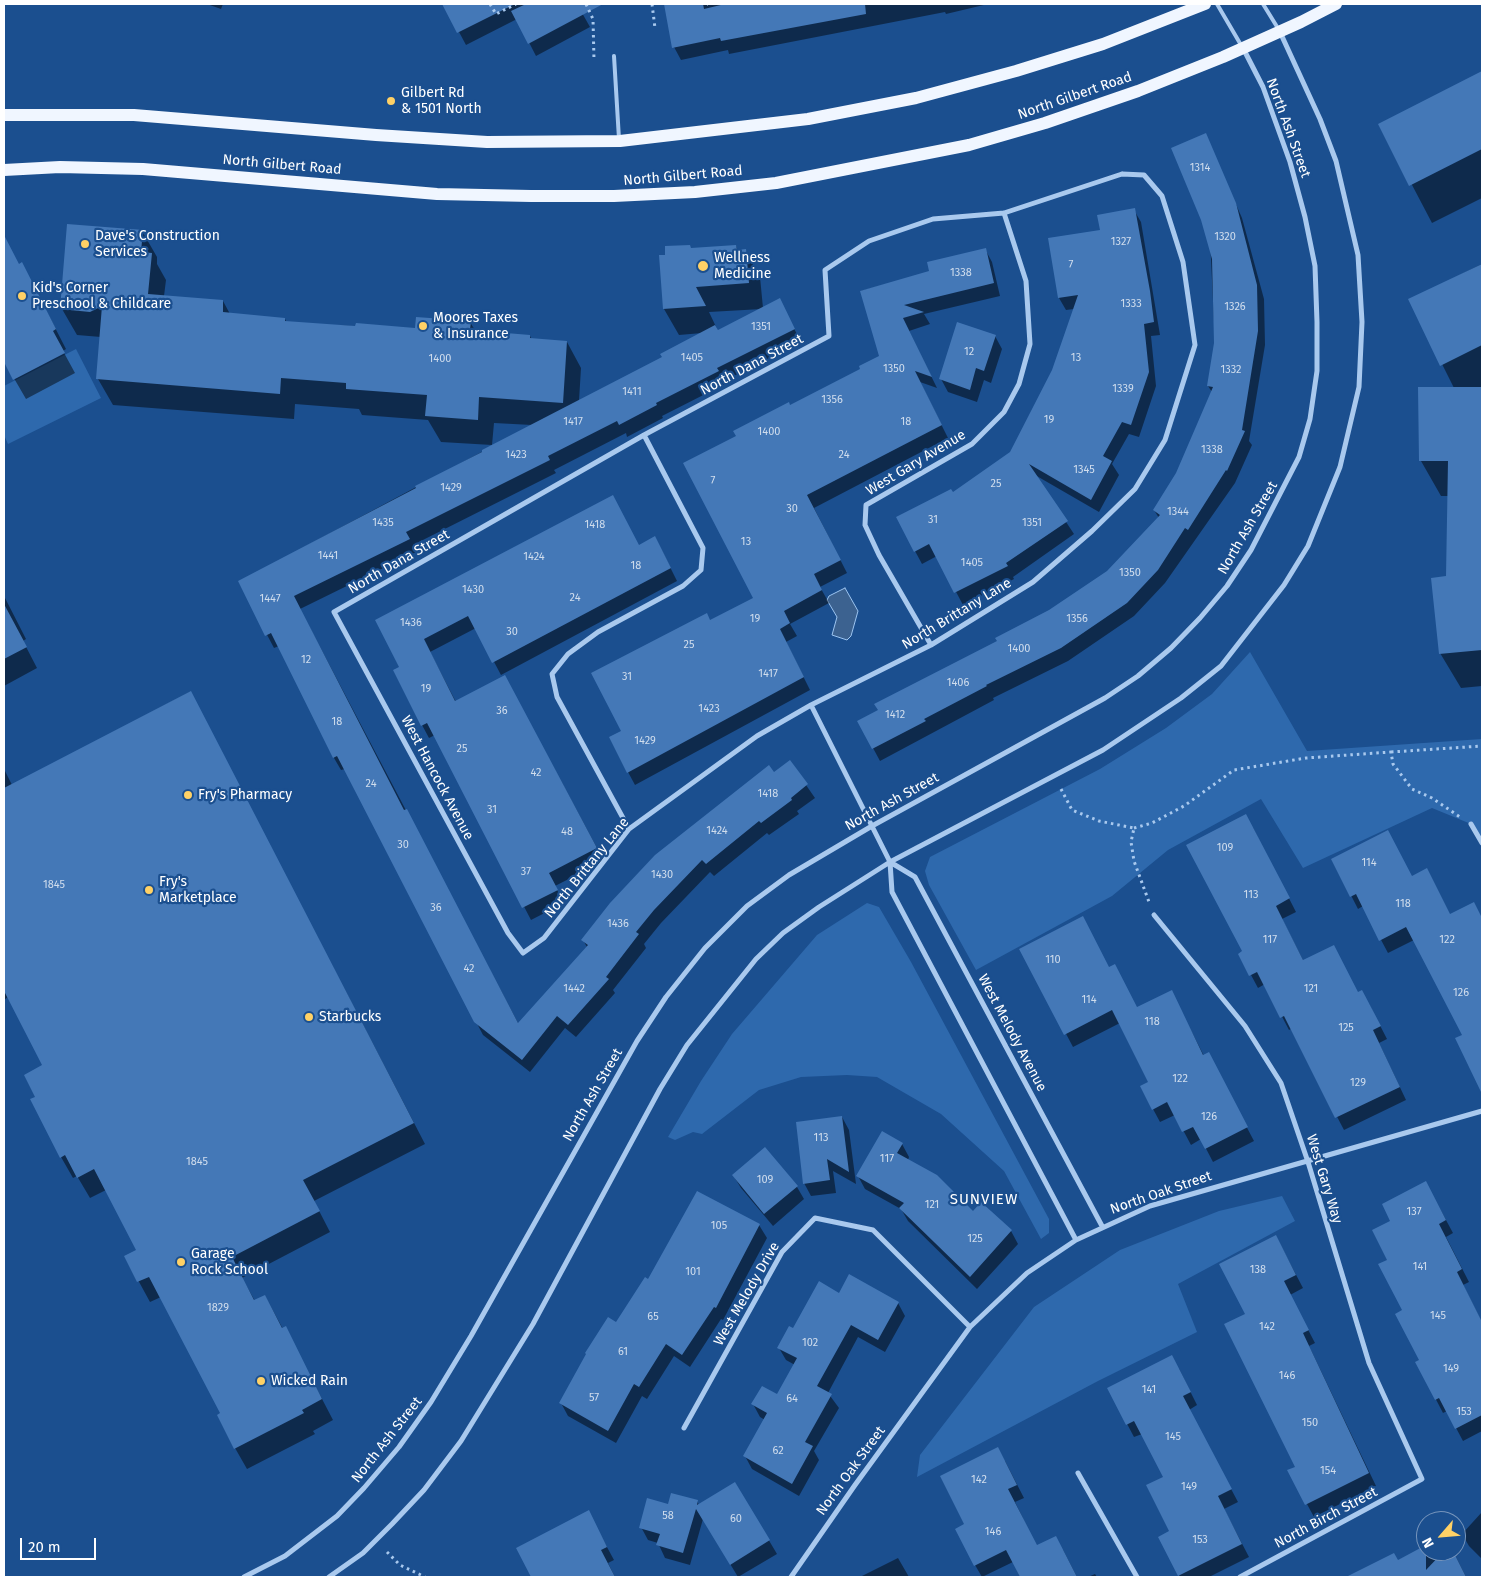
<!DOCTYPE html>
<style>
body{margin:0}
#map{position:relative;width:1486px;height:1581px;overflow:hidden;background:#1b4f8f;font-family:"Fira Sans",sans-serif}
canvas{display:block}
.frame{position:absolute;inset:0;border:5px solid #fff;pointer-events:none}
.north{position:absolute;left:1416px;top:1511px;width:50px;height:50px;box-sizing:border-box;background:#1b4f8f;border:1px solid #7695bc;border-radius:50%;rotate:243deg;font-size:14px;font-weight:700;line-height:20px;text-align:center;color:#fff}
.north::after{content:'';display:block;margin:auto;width:18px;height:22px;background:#ffd166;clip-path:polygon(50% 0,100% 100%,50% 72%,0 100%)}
.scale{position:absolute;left:20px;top:1538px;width:76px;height:22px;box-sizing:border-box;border:2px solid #fff;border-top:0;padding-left:6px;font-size:15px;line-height:18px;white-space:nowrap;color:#fff;-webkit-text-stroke:4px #1b4f8f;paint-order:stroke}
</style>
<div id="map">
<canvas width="1486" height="1581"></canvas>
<div class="frame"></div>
<div class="north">N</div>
<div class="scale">20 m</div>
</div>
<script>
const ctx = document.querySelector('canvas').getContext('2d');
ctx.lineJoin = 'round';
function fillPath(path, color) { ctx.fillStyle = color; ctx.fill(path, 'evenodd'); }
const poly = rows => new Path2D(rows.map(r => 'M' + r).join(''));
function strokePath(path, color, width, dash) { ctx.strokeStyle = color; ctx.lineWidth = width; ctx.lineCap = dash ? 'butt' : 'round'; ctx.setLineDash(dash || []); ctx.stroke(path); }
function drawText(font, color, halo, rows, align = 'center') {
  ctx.font = font + ' "Fira Sans",sans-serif'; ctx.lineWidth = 4.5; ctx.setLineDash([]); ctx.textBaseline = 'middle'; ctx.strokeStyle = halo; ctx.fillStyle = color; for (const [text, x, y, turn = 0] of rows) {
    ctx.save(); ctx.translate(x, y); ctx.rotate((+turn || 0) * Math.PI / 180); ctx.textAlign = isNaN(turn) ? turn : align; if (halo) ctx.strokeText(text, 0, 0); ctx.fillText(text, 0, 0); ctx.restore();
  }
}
const green = poly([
 [76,349,101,398,8,444,4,435,4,386],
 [1250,652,1307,751,1482,739,1482,843,1471,824,1432,808,1303,868,1261,799,1168,850,1112,896,976,970,929,885,925,871,930,857,1100,769,1166,728,1212,694],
 [867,903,879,907,911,962,1049,1219,1049,1233,1041,1239,1004,1171,941,1114,877,1077,847,1075,801,1077,759,1090,702,1134,693,1132,675,1140,668,1137,701,1081,732,1034,817,935],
 [1282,1196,1295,1221,1178,1284,1197,1332,1098,1381,917,1477,920,1455,1034,1307,1120,1250,1219,1211]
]);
const water = poly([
 [845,588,858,611,851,636,847,640,832,635,837,617,827,600,829,596,845,588]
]);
const shadow = poly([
 [207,4,223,4,221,9],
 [444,4,577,4,590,27,536,56,517,19,466,45],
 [666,4,988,4,946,14,945,12,729,54,728,50,681,60,674,47],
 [1482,72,1482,198,1432,223,1380,124],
 [1205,134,1242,218,1264,299,1265,345,1249,441,1252,445,1235,483,1165,583,1134,616,1068,661,993,698,994,700,880,761,873,748,999,641,1050,611,1108,572,1159,518,1154,510,1178,473,1212,392,1208,386,1215,343],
 [1134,210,1141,222,1160,335,1151,336,1156,386,1139,437,1129,434,1112,464,1119,475,1099,512,1035,475,1074,534,1013,577,1014,579,963,605,937,556,922,564,915,551,953,494,1011,453,1053,370,1074,309,1066,310,1059,298,1101,231],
 [142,231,157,257,157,264,166,280,164,296,223,301,230,314,285,319,287,323,416,329,470,322,476,332,530,336,532,340,567,342,581,368,579,401,663,358,702,333,679,335,664,309,660,256,692,250,736,246,738,251,745,251,760,277,763,308,786,313,801,342,724,381,725,384,662,416,663,418,627,437,626,433,554,470,556,473,413,545,416,552,300,609,519,1025,587,947,583,940,774,774,790,762,815,798,797,811,799,814,769,835,767,833,714,876,710,872,661,923,644,944,646,948,613,990,615,993,576,1037,565,1028,530,1072,483,1035,345,769,341,770,334,758,279,646,274,648,239,582,532,425,494,423,492,445,441,442,428,420,362,415,359,409,295,404,294,419,113,405,98,379,101,337,77,335,62,309],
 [762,309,718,331,709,312],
 [985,249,992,262,1000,296,924,314,930,324,909,331,937,388,920,382,948,438,814,508,847,573,820,587,829,603,790,624,797,636,786,642,810,690,635,785,628,772,622,732,710,622,755,598,737,436,862,370,881,357,861,291,931,272],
 [4,257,32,283,66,349,63,351,75,373,26,399,4,361],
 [1482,264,1482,686,1461,688,1440,653,1447,578,1448,496,1441,496,1421,461,1454,388,1410,300],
 [995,336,1002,349,991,383,984,380,977,402,948,392,941,379],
 [639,546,662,551,677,581,501,675,476,628,430,652,456,702,512,690,604,861,555,886,564,903,531,920,435,735,429,738,422,725,400,668,376,620],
 [4,596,26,639,23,641,37,668,4,686],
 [190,692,425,1144,314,1201,330,1232,242,1278,255,1301,265,1296,283,1329,285,1328,333,1420,313,1431,315,1434,247,1469,235,1448,222,1414,161,1297,150,1302,132,1269,138,1251,106,1190,90,1198,77,1176,73,1178,61,1157,32,1100,37,1097,44,1066,8,997,4,1000,4,769,12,785],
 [1253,828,1296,912,1282,919,1304,962,1358,994,1369,1004,1387,1039,1379,1043,1406,1100,1344,1130,1291,1029,1289,1030,1265,984,1258,988,1251,975,1244,952],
 [1333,860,1412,877,1450,916,1473,904,1482,919,1482,1089,1475,1076,1463,1035,1414,940,1388,953,1363,906,1358,909],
 [1021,949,1109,969,1137,1008,1178,1005,1204,1056,1215,1067,1254,1141,1213,1162,1201,1139,1191,1145,1175,1115,1160,1122,1153,1109,1150,1083,1120,1023,1073,1047],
 [842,1117,849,1130,856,1184,833,1171,836,1193,811,1196,804,1183],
 [902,1144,909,1157,908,1160,973,1212,981,1204,1011,1231,1018,1244,977,1289,908,1221,901,1209,865,1189,858,1176],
 [733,1175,797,1187,804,1199,773,1226,741,1188],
 [1433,1196,1453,1233,1446,1237,1469,1282,1463,1285,1482,1323,1482,1431,1463,1441,1447,1411,1443,1413,1417,1363,1420,1361,1388,1261],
 [759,1225,767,1238,723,1320,721,1319,690,1367,674,1356,647,1399,642,1396,616,1443,568,1416,561,1403,616,1323],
 [1283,1250,1303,1288,1290,1295,1315,1343,1309,1346,1376,1486,1314,1517,1289,1471,1297,1467,1247,1315],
 [839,1294,898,1303,905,1316,885,1352,858,1337,828,1393,839,1408,814,1451,819,1460,799,1496,752,1469,745,1456,765,1420,760,1417,753,1404,777,1396,795,1365,786,1360,779,1348,793,1330],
 [1179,1369,1197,1405,1189,1410,1238,1502,1224,1509,1249,1557,1209,1577,1180,1577,1160,1538,1171,1532,1164,1477,1142,1434,1134,1437,1108,1388],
 [1005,1461,1024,1498,1015,1502,1037,1547,1063,1550,1077,1577,1020,1577,1013,1562,982,1577,975,1565,966,1524],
 [735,1483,777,1554,738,1577,703,1519,690,1565,665,1558,658,1543,648,1540,641,1527,669,1506,697,1501,699,1505],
 [1482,1512,1482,1559,1469,1546,1462,1534],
 [595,1525,614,1560,608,1563,615,1577,532,1577,517,1548],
 [1426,1546,1426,1551,1453,1551,1466,1577,1350,1577,1394,1555,1397,1561],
 [898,1558,909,1577,860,1577],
 [1095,1574,1097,1577,1088,1577]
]);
const building = poly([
 [442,4,515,4,457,33],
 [526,4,603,4,528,44,511,11],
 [664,4,703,4,704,9,725,4,865,4,866,14,721,41,720,38,672,48],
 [1482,71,1482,149,1409,186,1378,124],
 [1206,133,1236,203,1257,285,1258,331,1242,430,1245,431,1227,471,1226,470,1188,530,1185,528,1158,570,1127,603,1061,648,986,685,987,686,924,719,926,721,872,749,857,721,878,710,874,704,997,641,995,638,1049,610,1107,571,1160,515,1153,510,1176,473,1213,387,1207,386,1214,343,1212,259,1201,220,1171,148],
 [1135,208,1150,291,1154,322,1144,324,1149,372,1131,425,1122,422,1103,456,1112,461,1091,500,1029,464,1068,521,1006,563,1008,566,954,593,929,544,914,552,896,517,951,489,953,492,1010,452,1052,370,1078,295,1058,298,1048,238,1100,230,1097,215],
 [67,224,143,230,141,252,152,253,148,294,223,300,223,312,285,318,285,321,355,326,356,323,415,328,416,317,471,321,470,330,530,335,530,338,567,341,563,403,479,397,478,420,425,416,427,395,346,389,346,383,281,378,280,394,96,379,102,306,90,312,60,309],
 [4,235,19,264,22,262,56,329,53,331,65,353,13,380,4,362],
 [690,245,691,248,736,245,737,250,746,249,749,283,696,287,706,306,663,309,659,255,665,255,665,246],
 [986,248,994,283,904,305,924,312,903,318,932,377,915,371,942,425,807,495,841,560,814,574,822,590,784,611,790,623,780,629,804,677,627,773,609,737,621,731,591,673,707,613,710,620,753,598,683,463,736,436,733,431,789,402,790,405,860,369,859,366,879,356,860,291,929,271,927,262],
 [1482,264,1482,345,1440,366,1408,299],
 [780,298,795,329,717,368,719,371,656,403,657,405,619,425,617,421,548,456,550,460,406,532,410,539,294,596,404,810,407,809,518,1023,588,945,581,940,610,903,655,855,769,765,774,772,790,760,808,784,791,798,792,800,761,823,759,821,706,864,702,860,654,910,636,932,639,934,606,977,609,979,568,1025,557,1016,522,1060,474,1022,337,756,333,758,271,633,265,636,238,581,416,488,415,486,482,452,482,450,662,357,660,354,715,325,718,330],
 [957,322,996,335,984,371,976,368,970,390,939,379],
 [1418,387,1482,387,1482,650,1439,654,1431,578,1446,576,1448,461,1419,461],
 [613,495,639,545,655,536,671,568,492,663,468,616,424,639,455,701,505,675,597,848,549,873,558,890,522,908,427,723,421,726,393,670,399,667,375,620],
 [4,604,27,647,4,659],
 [191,691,414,1123,303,1180,320,1211,232,1257,254,1300,265,1295,282,1328,286,1326,322,1399,302,1410,304,1413,234,1449,217,1415,220,1413,149,1277,137,1282,124,1256,136,1250,94,1169,77,1178,65,1155,60,1158,30,1099,35,1097,24,1075,42,1065,4,991,4,788],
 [1246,814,1290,898,1276,906,1303,960,1334,945,1358,992,1362,990,1381,1026,1373,1030,1400,1087,1335,1118,1284,1016,1280,1018,1257,972,1249,976,1238,954,1242,951,1186,845],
 [1388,830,1412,876,1427,868,1450,914,1474,902,1482,918,1482,1094,1455,1038,1462,1035,1406,927,1379,941,1356,894,1350,897,1331,859],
 [1083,916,1109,967,1115,964,1137,1007,1172,990,1203,1055,1209,1052,1248,1127,1205,1149,1193,1127,1182,1132,1167,1102,1152,1110,1140,1086,1148,1082,1112,1010,1064,1035,1019,949],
 [842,1116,849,1172,827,1159,830,1180,803,1184,796,1122],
 [882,1131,903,1143,897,1153,937,1175,973,1211,981,1202,1012,1230,970,1277,899,1208,904,1203,856,1176],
 [765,1147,798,1186,764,1214,732,1175],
 [1426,1181,1446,1220,1439,1224,1462,1269,1457,1272,1482,1322,1482,1415,1455,1429,1439,1398,1435,1400,1415,1362,1419,1360,1395,1314,1402,1310,1378,1264,1387,1260,1372,1230,1390,1221,1382,1204],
 [697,1191,760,1224,716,1308,714,1307,682,1355,666,1344,639,1387,634,1384,608,1431,559,1403,586,1354,585,1353,608,1317,616,1322,645,1277,648,1279],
 [1276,1235,1296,1275,1284,1281,1309,1330,1303,1333,1369,1473,1305,1505,1287,1470,1295,1467,1224,1324,1245,1314,1219,1264],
 [849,1274,899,1302,878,1340,851,1325,817,1386,832,1394,805,1442,813,1446,792,1484,743,1456,767,1413,751,1404,762,1386,777,1394,797,1358,777,1348,789,1326,793,1328,819,1281,839,1293],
 [1172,1355,1191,1392,1183,1396,1232,1489,1218,1496,1242,1544,1178,1576,1158,1537,1169,1531,1146,1485,1163,1477,1134,1421,1126,1425,1107,1388],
 [998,1447,1017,1485,1008,1489,1037,1545,1056,1536,1077,1577,1020,1577,1006,1550,974,1566,955,1529,964,1524,940,1476],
 [735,1482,770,1540,730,1565,696,1509,683,1553,656,1545,660,1534,639,1528,647,1498,668,1504,671,1493,698,1500,697,1505],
 [589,1510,607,1547,601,1550,615,1577,531,1577,516,1548],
 [1426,1545,1426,1570,1444,1551,1453,1551,1466,1577,1346,1577,1394,1553,1398,1560]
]);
const path = poly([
 [490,4,496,14,516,4],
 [586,4,593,19,594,60],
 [652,4,655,28],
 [707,4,708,4],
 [1391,752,1482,746],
 [1061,789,1072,810,1099,821,1134,828,1131,842,1134,861,1149,902],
 [1134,828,1152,823,1184,806,1234,770,1306,758,1391,752,1393,764,1412,789,1432,798,1460,817],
 [387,1552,400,1565,425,1577]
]);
const lane = poly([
 [1217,4,1241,45],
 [1263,4,1279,30],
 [614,56,619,139]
]);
const street = poly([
 [1122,174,1144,175,1162,196,1183,262,1195,345,1165,440,1135,489,1092,531,1033,582,931,645,811,705,757,736,629,829,544,938,523,953,508,933,334,612,644,435,829,336,825,270,869,241,933,219,1004,213,1122,174],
 [931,645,879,555,865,525,866,505,972,444,1004,412,1019,384,1030,344,1026,281,1004,213],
 [811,705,890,862,892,892,1076,1240],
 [1471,824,1482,843],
 [629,829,557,697,552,674,568,654,598,632,683,586,701,570,703,548,644,435],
 [890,862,915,877,1102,1226],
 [1154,915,1245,1026,1281,1083,1308,1162,1369,1363,1422,1479,1240,1577],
 [684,1428,782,1252,815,1218,873,1230,970,1327],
 [1078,1473,1137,1577],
 [244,1577,285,1556,337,1516,364,1488,399,1447,431,1402,471,1336,637,1041,666,997,705,948,747,906,789,875,872,826,1105,698,1138,676,1171,648,1200,618,1227,586,1251,550,1299,457,1310,419,1317,371,1317,322,1315,266,1305,217,1290,162,1263,87,1243,48],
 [329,1577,363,1553,392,1524,424,1490,461,1441,533,1324,660,1089,687,1045,756,959,783,933,819,907,890,862,1103,750,1181,698,1221,666,1284,585,1308,546,1340,467,1359,387,1362,322,1358,255,1336,161,1320,119,1280,32],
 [791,1577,855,1485,970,1327,1027,1273,1076,1240,1150,1206,1482,1111]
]);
const primary = poly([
 [4,115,134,115,376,135,487,142,620,141,808,119,916,98,1016,71,1103,44,1205,4],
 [4,170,60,167,143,169,437,194,531,196,614,196,695,192,776,183,969,145,1045,123,1138,91,1223,57,1301,22,1336,4]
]);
const markers = [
 [391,101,5,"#ffd166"],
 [85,244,5,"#ffd166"],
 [703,266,6,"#ffd166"],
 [22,296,5,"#ffd166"],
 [423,326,5,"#ffd166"],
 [188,795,5,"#ffd166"],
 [149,890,5,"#ffd166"],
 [309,1017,5,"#ffd166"],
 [181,1262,5,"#ffd166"],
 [261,1381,5,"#ffd166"]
];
const numberNames = [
 ["1314",1200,168],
 ["1320",1225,237],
 ["1327",1121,242],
 ["7",1071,265],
 ["1338",961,273],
 ["1333",1131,304],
 ["1326",1235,307],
 ["1351",761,327],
 ["12",969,352],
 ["1405",692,358],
 ["13",1076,358],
 ["1400",440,359],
 ["1350",894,369],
 ["1332",1231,370],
 ["1339",1123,389],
 ["1411",632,392],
 ["1356",832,400],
 ["19",1049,420],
 ["1417",573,422],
 ["18",906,422],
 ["1400",769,432],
 ["1338",1212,450],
 ["1423",516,455],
 ["24",844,455],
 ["1345",1084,470],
 ["7",713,481],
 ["25",996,484],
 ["1429",451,488],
 ["30",792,509],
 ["1344",1178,512],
 ["31",933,520],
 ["1435",383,523],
 ["1351",1032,523],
 ["1418",595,525],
 ["13",746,542],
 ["1441",328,556],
 ["1424",534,557],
 ["1405",972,563],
 ["18",636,566],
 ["1350",1130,573],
 ["1430",473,590],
 ["24",575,598],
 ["1447",270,599],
 ["19",755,619],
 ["1356",1077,619],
 ["1436",411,623],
 ["30",512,632],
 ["25",689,645],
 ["1400",1019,649],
 ["12",306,660],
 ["1417",768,674],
 ["31",627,677],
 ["1406",958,683],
 ["19",426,689],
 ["1423",709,709],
 ["36",502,711],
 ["1412",895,715],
 ["18",337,722],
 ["1429",645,741],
 ["25",462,749],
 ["42",536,773],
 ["24",371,784],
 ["1418",768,794],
 ["31",492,810],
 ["1424",717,831],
 ["48",567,832],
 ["30",403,845],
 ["109",1225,848],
 ["114",1369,863],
 ["37",526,872],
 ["1430",662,875],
 ["1845",54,885],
 ["113",1251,895],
 ["118",1403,904],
 ["36",436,908],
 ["1436",618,924],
 ["117",1270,940],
 ["122",1447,940],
 ["110",1053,960],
 ["42",469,969],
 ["1442",574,989],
 ["121",1311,989],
 ["126",1461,993],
 ["114",1089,1000],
 ["118",1152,1022],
 ["125",1346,1028],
 ["122",1180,1079],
 ["129",1358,1083],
 ["126",1209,1117],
 ["113",821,1138],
 ["117",887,1159],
 ["1845",197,1162],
 ["109",765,1180],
 ["121",932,1205],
 ["137",1414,1212],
 ["105",719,1226],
 ["125",975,1239],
 ["141",1420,1267],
 ["138",1258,1270],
 ["101",693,1272],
 ["1829",218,1308],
 ["145",1438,1316],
 ["65",653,1317],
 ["142",1267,1327],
 ["102",810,1343],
 ["61",623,1352],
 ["149",1451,1369],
 ["146",1287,1376],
 ["141",1149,1390],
 ["57",594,1398],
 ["64",792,1399],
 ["153",1464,1412],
 ["150",1310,1423],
 ["145",1173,1437],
 ["62",778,1451],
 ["154",1328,1471],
 ["142",979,1480],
 ["149",1189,1487],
 ["58",668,1516],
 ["60",736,1519],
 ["146",993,1532],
 ["153",1200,1540]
];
const poiNames = [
 ["Gilbert Rd",401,93],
 ["& 1501 North",401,109],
 ["Dave's Construction",95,236],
 ["Services",95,252],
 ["Wellness",714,258],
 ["Medicine",714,274],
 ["Kid's Corner",32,288],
 ["Preschool & Childcare",32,304],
 ["Moores Taxes",433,318],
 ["& Insurance",433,334],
 ["Fry's Pharmacy",198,795],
 ["Fry's",159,882],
 ["Marketplace",159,898],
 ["Starbucks",319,1017],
 ["Garage",191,1254],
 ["Rock School",191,1270],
 ["Wicked Rain",271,1381]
];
const streetNames = [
 ["North Gilbert Road",1075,96,-19],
 ["North Ash Street",1288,128,70],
 ["North Gilbert Road",282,165,5],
 ["North Gilbert Road",683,176,-5],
 ["North Dana Street",752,365,-28],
 ["West Gary Avenue",916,463,-31],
 ["North Ash Street",1248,528,-60],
 ["North Dana Street",399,562,-30],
 ["North Brittany Lane",957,614,-31],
 ["West Hancock Avenue",437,778,62],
 ["North Ash Street",892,802,-29],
 ["North Brittany Lane",587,868,-51],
 ["West Melody Avenue",1012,1033,62],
 ["North Ash Street",593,1095,-60],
 ["West Gary Way",1324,1179,73],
 ["North Oak Street",1161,1193,-19],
 ["West Melody Drive",747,1294,-60],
 ["North Ash Street",387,1440,-52],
 ["North Oak Street",851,1471,-54],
 ["North Birch Street",1326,1518,-28]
];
const neighbourhoodNames = [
 ["SUNVIEW",984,1200]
];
fillPath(green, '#2e69ad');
fillPath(water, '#3c6290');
strokePath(water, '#9cc4f0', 1);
fillPath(shadow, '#0007');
fillPath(building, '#4478b7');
strokePath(path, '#a9c9ee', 3, [2.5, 4]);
strokePath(lane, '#a9c9ee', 4);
strokePath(street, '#a9c9ee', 5);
strokePath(primary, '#f0f6ff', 12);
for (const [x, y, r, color] of markers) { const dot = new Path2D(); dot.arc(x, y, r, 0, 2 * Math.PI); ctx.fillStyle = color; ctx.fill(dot); strokePath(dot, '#1b4f8f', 2); }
drawText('11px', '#d0dded', null, numberNames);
drawText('14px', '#fff', '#1b4f8f', poiNames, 'left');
drawText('14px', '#fff', '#1b4f8f', streetNames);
ctx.letterSpacing = '1px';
drawText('15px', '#fff', '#1b4f8f', neighbourhoodNames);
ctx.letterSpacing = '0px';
</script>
